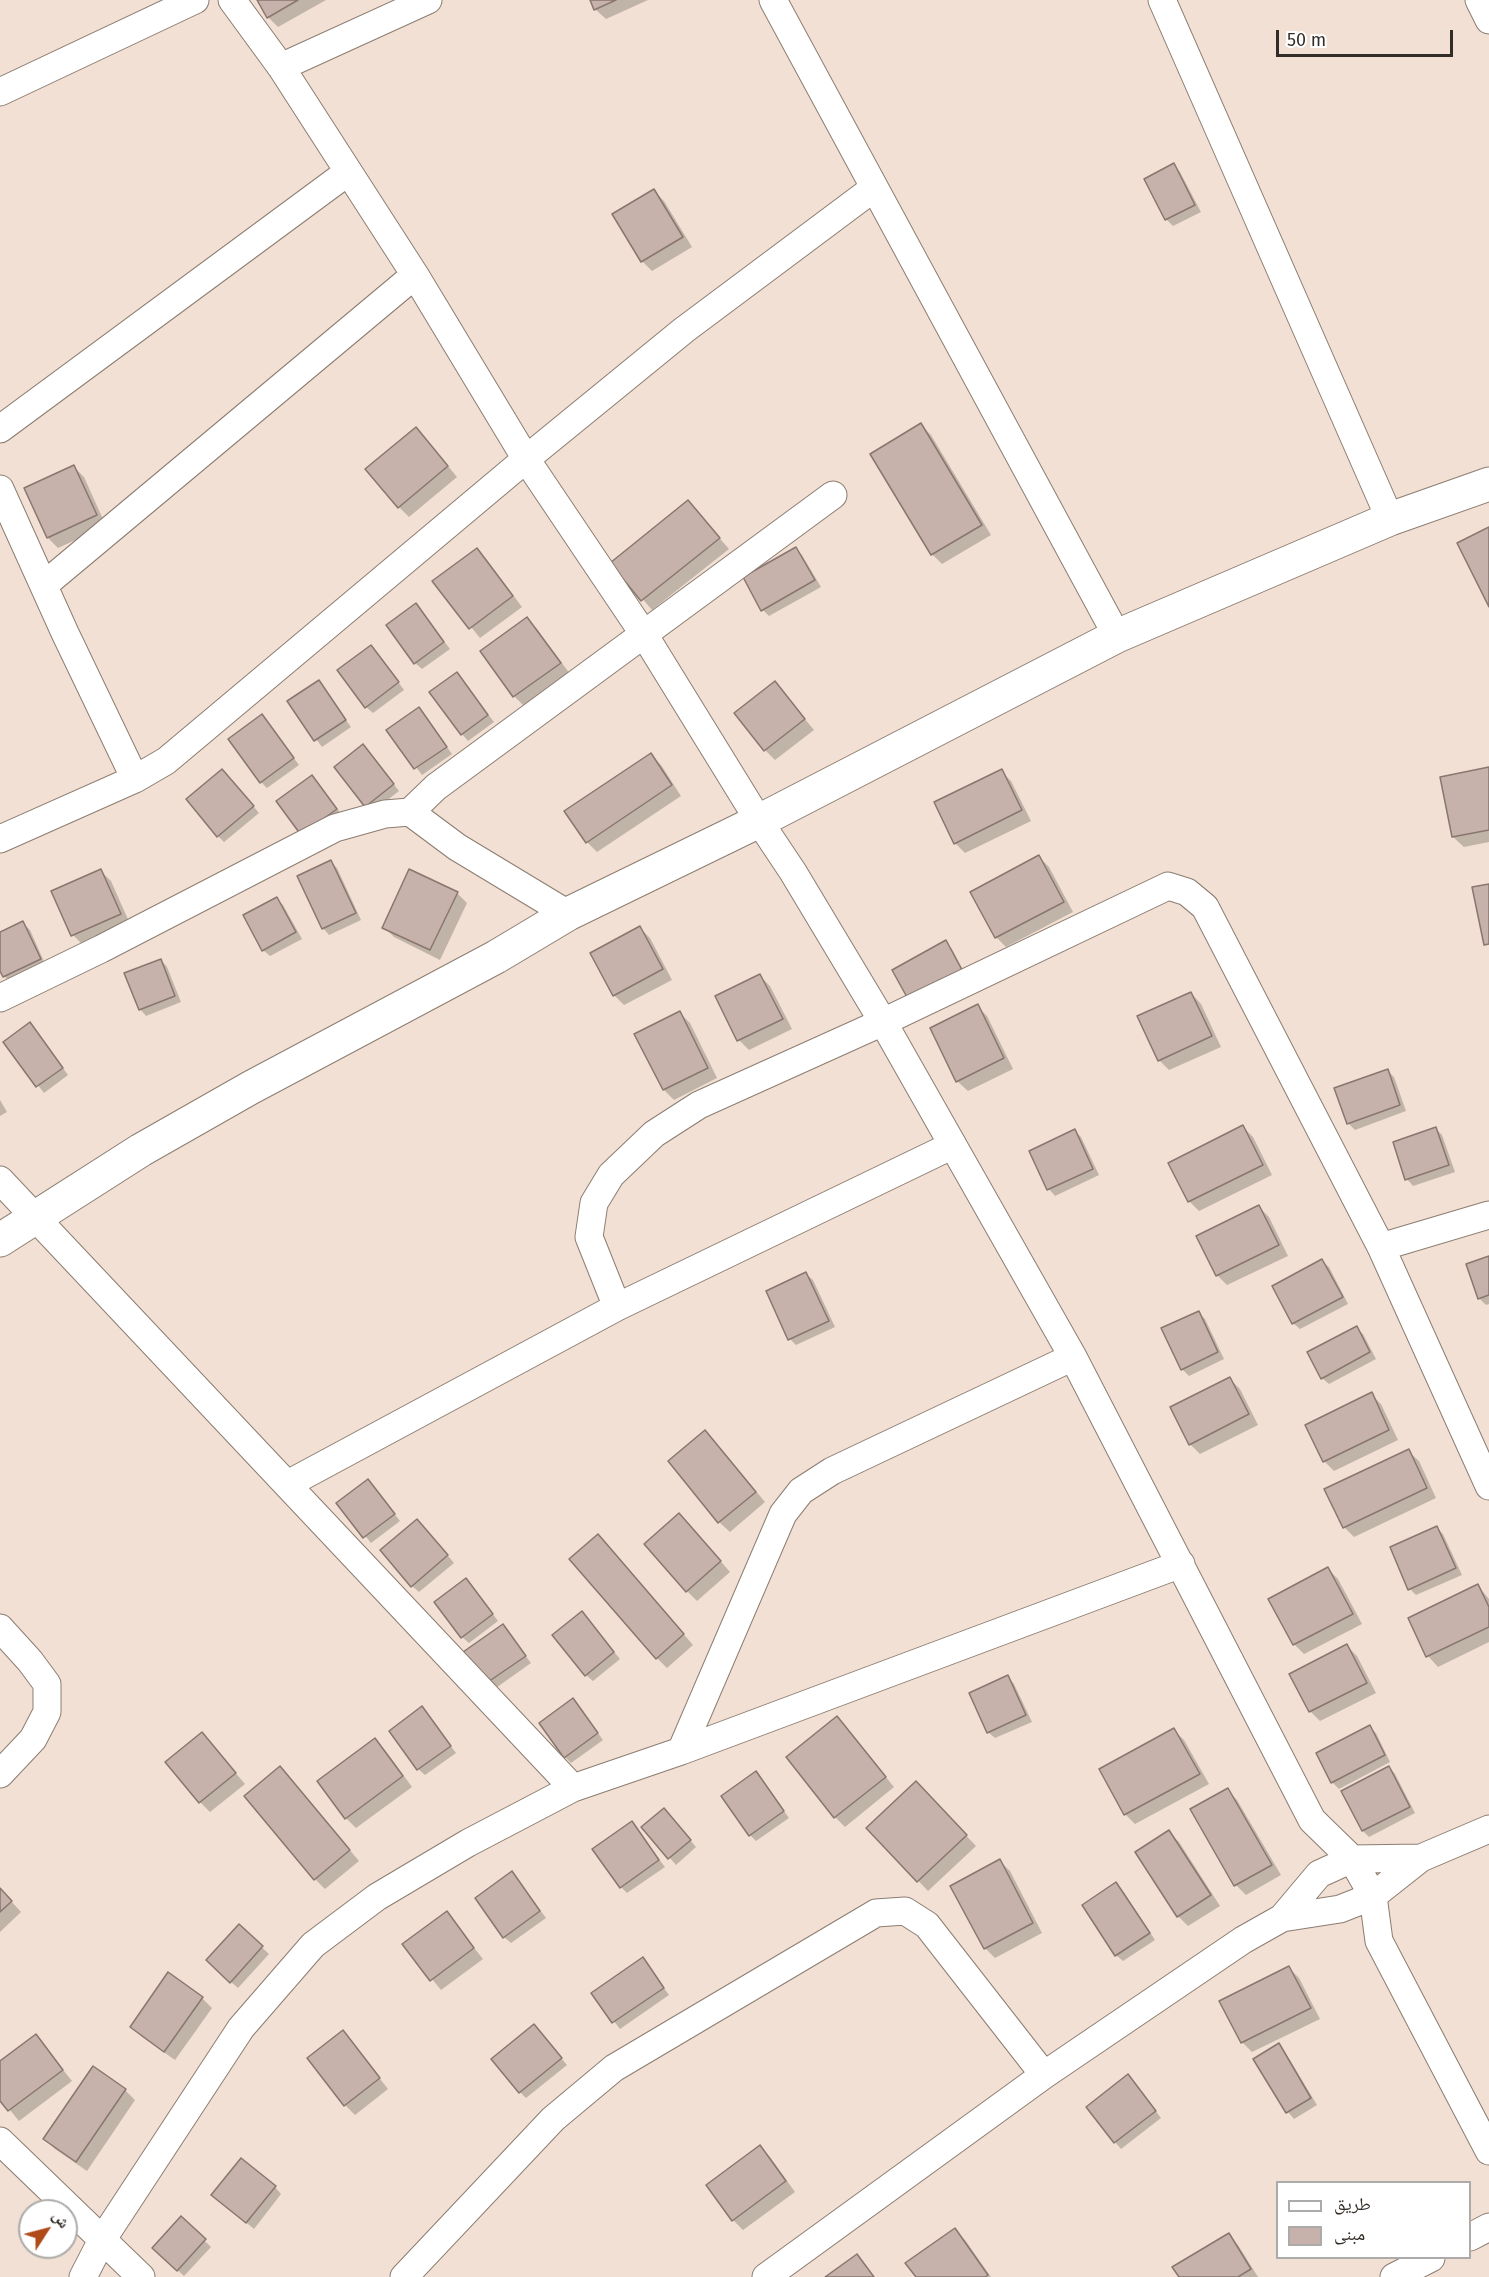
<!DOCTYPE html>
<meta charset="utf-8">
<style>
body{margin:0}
#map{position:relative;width:1489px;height:2277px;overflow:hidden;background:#f1e0d3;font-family:"Fira Sans","Noto Naskh Arabic",sans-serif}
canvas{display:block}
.legend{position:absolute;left:1276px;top:2181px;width:195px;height:78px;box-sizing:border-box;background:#fff;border:2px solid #adaba9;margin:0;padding:8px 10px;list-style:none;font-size:18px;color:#332d28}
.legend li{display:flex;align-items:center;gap:12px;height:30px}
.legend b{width:30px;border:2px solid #adaba9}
.north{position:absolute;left:18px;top:2199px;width:60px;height:60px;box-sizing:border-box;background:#fff;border:2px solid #adaba9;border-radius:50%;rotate:54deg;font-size:16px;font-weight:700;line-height:24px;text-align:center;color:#332d28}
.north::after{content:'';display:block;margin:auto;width:21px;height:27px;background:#af4b18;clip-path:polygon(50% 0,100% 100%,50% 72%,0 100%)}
.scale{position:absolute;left:1276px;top:30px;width:177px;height:27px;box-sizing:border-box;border:3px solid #332d28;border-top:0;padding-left:8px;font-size:18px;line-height:21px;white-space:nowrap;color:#332d28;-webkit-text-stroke:4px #fff;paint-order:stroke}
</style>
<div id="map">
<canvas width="1489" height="2277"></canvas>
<ul class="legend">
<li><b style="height:8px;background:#fff"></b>طريق</li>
<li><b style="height:16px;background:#c6b2ab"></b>مبنى</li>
</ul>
<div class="north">ش</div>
<div class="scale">50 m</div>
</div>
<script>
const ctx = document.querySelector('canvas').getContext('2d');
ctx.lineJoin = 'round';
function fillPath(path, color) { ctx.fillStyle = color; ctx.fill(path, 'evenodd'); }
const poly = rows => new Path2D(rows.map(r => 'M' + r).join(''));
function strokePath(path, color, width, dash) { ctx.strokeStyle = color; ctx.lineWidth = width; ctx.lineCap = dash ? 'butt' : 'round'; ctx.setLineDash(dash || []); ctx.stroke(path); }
const shadow = poly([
 [259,0,326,0,278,27,268,17],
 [591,0,648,0,606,19,595,9],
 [1174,165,1180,172,1201,212,1173,226,1166,219],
 [654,191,664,201,692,247,652,271,642,261],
 [921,425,931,435,991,535,942,564,932,554],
 [426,439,457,477,409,517,399,507],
 [73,466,84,477,106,526,58,548,48,538,26,488],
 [688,502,729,549,652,610,612,563],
 [796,549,802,555,821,587,769,616,763,610],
 [477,550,487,560,522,607,480,638,434,581],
 [416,605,450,649,422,669,415,663],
 [527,619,537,629,570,674,524,706,514,696,482,652],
 [377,653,404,690,373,713,366,707],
 [457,674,494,722,468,741,462,734],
 [318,682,351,727,322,747,289,702],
 [775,683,814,730,775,760,765,750],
 [419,709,452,754,422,775,388,730],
 [268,723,299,765,267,788,261,782],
 [369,753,399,791,372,812,336,767],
 [651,755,661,765,681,796,597,852,587,842],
 [1489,769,1489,842,1464,847,1453,837],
 [1001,771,1011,781,1031,821,965,853,955,843],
 [229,777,259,813,224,842,218,836],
 [312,777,343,816,309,841],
 [1039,857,1049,867,1073,912,1006,947,996,937],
 [331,862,337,868,361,920,329,935,323,928],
 [101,871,111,881,130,924,83,945,73,935],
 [457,893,467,903,440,960,394,937,384,927],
 [276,899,283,905,302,939,270,956,263,950],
 [23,923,30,930,46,966,10,982,4,976,0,967,0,933],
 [640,928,650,938,672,980,624,1005,614,995],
 [945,942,952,949,967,977,909,998],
 [161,960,167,967,181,1002,146,1016,140,1009],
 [760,976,770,986,792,1029,749,1050,739,1040],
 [1191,993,1201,1004,1221,1047,1169,1070,1159,1060],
 [977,1006,987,1016,1013,1069,968,1091,957,1081],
 [680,1013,690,1023,717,1078,674,1100,664,1090],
 [36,1031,68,1075,44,1093,5,1042],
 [1387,1070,1394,1077,1406,1111,1355,1130,1348,1123],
 [0,1100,7,1112,0,1116],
 [1243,1127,1253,1137,1272,1175,1199,1211,1189,1201],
 [1436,1129,1442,1135,1455,1172,1413,1186,1407,1179],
 [1075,1131,1081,1137,1099,1175,1055,1196,1049,1189],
 [1259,1207,1269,1217,1288,1256,1227,1285,1217,1275],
 [1489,1258,1489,1304,1486,1305,1479,1298],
 [1322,1261,1329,1267,1348,1304,1300,1329,1293,1323],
 [806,1274,813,1280,835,1327,796,1345,790,1339],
 [1198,1312,1205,1319,1224,1359,1189,1376,1182,1369],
 [1356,1328,1363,1334,1376,1359,1329,1384,1322,1378],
 [1230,1379,1240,1389,1258,1425,1200,1454,1190,1444],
 [1371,1394,1381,1404,1398,1440,1334,1471,1324,1461],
 [715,1442,765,1502,730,1532,719,1522],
 [1408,1451,1419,1461,1436,1498,1354,1537,1344,1527],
 [374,1487,400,1521,371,1543,339,1503],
 [689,1525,730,1572,697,1601,687,1591],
 [424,1527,454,1563,419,1592,412,1586],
 [1437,1528,1443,1534,1462,1575,1416,1595,1410,1589],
 [608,1546,693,1645,667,1668,657,1658],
 [1328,1569,1338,1579,1362,1624,1304,1654,1294,1644],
 [472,1586,498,1621,469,1643,462,1637],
 [1478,1586,1489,1599,1489,1642,1438,1667,1428,1656,1410,1619],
 [588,1620,620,1659,593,1681,586,1675],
 [503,1626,531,1663,493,1690,487,1683],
 [1347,1646,1357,1656,1376,1693,1320,1721,1310,1711],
 [1008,1677,1014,1684,1032,1722,995,1738,988,1732],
 [579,1707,603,1740,571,1763,565,1757],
 [422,1708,456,1753,425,1775,418,1769],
 [837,1718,894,1787,845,1827,835,1817],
 [1369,1727,1376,1733,1390,1762,1339,1789,1332,1782],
 [1174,1730,1184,1740,1209,1784,1135,1824,1125,1814],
 [202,1734,245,1784,210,1812,200,1802],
 [375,1740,385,1750,412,1787,356,1828,346,1818],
 [1389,1767,1395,1774,1415,1813,1369,1837,1363,1831],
 [280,1768,359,1861,325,1889,315,1879],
 [756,1773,789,1818,756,1841,750,1835],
 [1227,1790,1237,1800,1281,1875,1246,1895,1236,1885,1192,1810],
 [926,1793,976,1846,928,1891,868,1828],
 [670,1816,696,1847,676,1865,643,1827],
 [631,1823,665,1867,627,1893,621,1887],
 [1168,1832,1179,1842,1220,1906,1188,1926,1178,1916],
 [1000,1861,1010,1871,1042,1933,995,1958,985,1948],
 [518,1880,546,1918,511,1943,504,1937],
 [1116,1884,1123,1891,1155,1940,1123,1961,1116,1955],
 [0,1889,21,1912,0,1932],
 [446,1913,483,1959,441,1990,404,1945],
 [239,1926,269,1954,238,1988,214,1967],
 [643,1959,669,1995,620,2029,593,1994],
 [1289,1968,1299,1978,1320,2019,1252,2052,1242,2042],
 [202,1998,212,2008,175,2060,142,2037,132,2027],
 [343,2032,388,2089,355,2115,345,2105],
 [540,2033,567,2065,526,2098,520,2092],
 [36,2036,72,2081,19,2121,0,2098,0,2063],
 [1278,2045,1285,2052,1317,2105,1294,2119,1288,2112],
 [93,2068,125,2090,135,2100,87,2171,55,2149,45,2139],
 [1134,2083,1161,2118,1121,2149,1115,2142],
 [760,2147,770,2157,795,2192,743,2230,733,2220],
 [275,2187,281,2194,254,2229,220,2201],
 [181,2218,211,2247,184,2276,160,2254],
 [955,2230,965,2240,991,2277,917,2277],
 [1228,2235,1238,2245,1258,2277,1181,2277]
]);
const building = poly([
 [257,0,298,0,267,18,257,0],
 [590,0,616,0,594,10,590,0],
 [1174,163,1195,205,1165,220,1144,179,1174,163],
 [654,189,683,237,641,262,612,214,654,189],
 [921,423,982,525,931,555,870,454,921,423],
 [416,427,448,466,398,508,365,469,416,427],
 [74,465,97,515,47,538,24,488,74,465],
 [688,500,720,538,641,601,610,563,688,500],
 [1489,527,1489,607,1457,543,1489,527],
 [796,547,815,580,761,611,743,577,796,547],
 [477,548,513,596,469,629,432,581,477,548],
 [416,603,444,642,414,664,386,625,416,603],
 [527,617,561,663,513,697,480,651,527,617],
 [371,645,399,682,365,708,337,670,371,645],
 [457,672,488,715,461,735,429,692,457,672],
 [319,680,346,720,314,741,287,701,319,680],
 [775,681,805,719,764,751,734,713,775,681],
 [419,707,447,747,414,769,386,730,419,707],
 [262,714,294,758,260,783,228,739,262,714],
 [363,744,394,784,365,807,334,767,363,744],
 [651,753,672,785,586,843,564,811,651,753],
 [1489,767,1489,830,1452,837,1440,777,1489,767],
 [222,769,254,806,217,837,186,799,222,769],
 [1002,769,1022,810,954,844,934,802,1002,769],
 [312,775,337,809,301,835,276,801,312,775],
 [1039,855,1064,902,995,938,970,892,1039,855],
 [331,860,356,913,322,929,297,876,331,860],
 [101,869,121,914,71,936,51,891,101,869],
 [409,869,458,892,430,950,382,928,409,869],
 [1489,884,1489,944,1484,945,1472,887,1489,884],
 [277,897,296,932,262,951,243,915,277,897],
 [23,921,41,959,3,977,0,971,0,932,23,921],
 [640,926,663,969,613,996,590,953,640,926],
 [946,940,962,970,908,999,892,970,946,940],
 [161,959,175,996,139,1010,124,973,161,959],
 [760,974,783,1019,737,1041,715,996,760,974],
 [1191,992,1212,1036,1158,1061,1137,1016,1191,992],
 [978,1004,1004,1058,956,1082,930,1028,978,1004],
 [680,1011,708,1068,663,1090,634,1034,680,1011],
 [30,1022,63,1068,36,1087,3,1042,30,1022],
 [1388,1069,1400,1105,1347,1124,1334,1088,1388,1069],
 [1243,1125,1263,1165,1188,1202,1168,1163,1243,1125],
 [1436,1127,1449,1165,1405,1180,1393,1142,1436,1127],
 [1075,1129,1093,1169,1047,1190,1029,1151,1075,1129],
 [1259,1205,1279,1245,1216,1276,1196,1236,1259,1205],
 [1489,1256,1489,1295,1478,1299,1466,1264,1489,1256],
 [1322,1259,1343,1297,1292,1324,1272,1286,1322,1259],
 [806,1272,829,1321,788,1340,766,1291,806,1272],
 [1199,1311,1218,1352,1181,1370,1161,1328,1199,1311],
 [1357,1326,1370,1352,1321,1379,1307,1352,1357,1326],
 [1230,1377,1249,1414,1189,1445,1170,1407,1230,1377],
 [1372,1392,1389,1430,1323,1462,1305,1425,1372,1392],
 [705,1430,756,1492,718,1523,668,1461,705,1430],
 [1409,1449,1427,1488,1343,1528,1324,1489,1409,1449],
 [368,1479,395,1514,363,1538,336,1503,368,1479],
 [679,1513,721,1561,686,1592,644,1544,679,1513],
 [417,1519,448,1555,411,1587,380,1550,417,1519],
 [1437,1526,1456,1568,1408,1590,1390,1547,1437,1526],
 [598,1534,684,1634,656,1659,569,1559,598,1534],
 [1328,1567,1353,1614,1293,1645,1268,1599,1328,1567],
 [466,1578,493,1614,461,1638,434,1602,466,1578],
 [1478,1584,1489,1607,1489,1627,1426,1657,1408,1618,1478,1584],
 [582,1611,614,1652,585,1676,552,1635,582,1611],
 [503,1624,526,1656,485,1684,463,1652,503,1624],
 [1347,1644,1367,1683,1309,1712,1289,1674,1347,1644],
 [1008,1675,1026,1715,987,1733,969,1693,1008,1675],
 [573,1698,598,1733,564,1758,539,1723,573,1698],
 [422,1706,451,1746,417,1770,389,1731,422,1706],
 [837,1716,886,1777,834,1818,786,1757,837,1716],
 [1370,1725,1385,1755,1331,1783,1316,1753,1370,1725],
 [1174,1728,1200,1774,1124,1815,1099,1769,1174,1728],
 [202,1732,236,1773,199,1803,165,1762,202,1732],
 [375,1738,403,1776,345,1819,317,1781,375,1738],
 [280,1766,350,1850,314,1880,244,1796,280,1766],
 [1389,1766,1410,1807,1362,1831,1341,1791,1389,1766],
 [756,1771,784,1811,749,1836,721,1796,756,1771],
 [916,1781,967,1835,917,1882,866,1828,916,1781],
 [1228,1788,1272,1865,1234,1886,1190,1809,1228,1788],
 [664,1808,691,1840,668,1859,641,1827,664,1808],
 [632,1821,659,1860,620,1888,592,1849,632,1821],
 [1169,1830,1211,1895,1177,1917,1135,1852,1169,1830],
 [1000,1859,1033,1923,984,1949,950,1886,1000,1859],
 [512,1871,540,1911,503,1938,475,1898,512,1871],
 [1116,1882,1150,1933,1115,1956,1082,1905,1116,1882],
 [0,1888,12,1901,0,1912,0,1888],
 [447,1911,474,1948,430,1981,402,1944,447,1911],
 [239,1924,263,1946,230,1983,206,1960,239,1924],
 [643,1957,664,1988,612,2023,591,1993,643,1957],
 [1289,1966,1311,2008,1241,2043,1219,2001,1289,1966],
 [168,1972,203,1997,164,2052,130,2027,168,1972],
 [534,2024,562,2058,519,2093,491,2059,534,2024],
 [343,2030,380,2078,344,2106,307,2058,343,2030],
 [36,2034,63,2070,8,2111,0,2101,0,2061,36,2034],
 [1279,2043,1311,2098,1286,2113,1253,2059,1279,2043],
 [93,2066,126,2089,76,2162,43,2139,93,2066],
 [1128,2074,1156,2111,1114,2143,1086,2107,1128,2074],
 [760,2145,786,2181,732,2221,706,2185,760,2145],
 [241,2158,276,2186,246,2223,211,2195,241,2158],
 [181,2216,206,2239,177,2271,152,2248,181,2216],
 [955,2228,988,2275,985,2277,916,2277,905,2263,955,2228],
 [1229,2233,1251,2269,1238,2277,1179,2277,1172,2267,1229,2233],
 [857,2254,874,2277,825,2277,857,2254]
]);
const street = poly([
 [232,0,281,67,415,275,526,459,645,636,759,821,793,872,883,1022,1073,1357,1312,1820,1352,1859,1373,1896,1379,1941,1489,2151],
 [773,0,1117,636],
 [1162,0,1390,519],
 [1479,0,1489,20],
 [281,67,428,0],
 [0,92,195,0],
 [0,429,348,172],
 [0,489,65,633,135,779],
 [44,585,415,275],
 [0,839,135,779,166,761,526,459,684,330,874,188],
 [568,914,457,847,410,812,436,787,833,495],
 [0,998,101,949,335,828,385,814,410,812],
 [0,1180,573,1788],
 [1381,1247,1489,1215],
 [617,1307,589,1237,594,1203,611,1175,654,1134,699,1105,883,1022,1168,886,1187,892,1205,907,1381,1247,1489,1486],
 [288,1484,617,1307,953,1145],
 [0,1628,30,1661,47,1684,47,1712,33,1739,0,1774],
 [681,1751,783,1514,801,1491,832,1471,1073,1357],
 [1282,1918,1340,1909,1373,1896,1421,1858,1489,1829],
 [0,2141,141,2277],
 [1470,2237,1489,2227],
 [83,2277,102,2240,241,2028,313,1945,377,1897,468,1843,573,1788,681,1751,1181,1564],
 [404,2277,553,2119,614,2068,876,1913,905,1911,927,1925,1044,2075],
 [766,2277,1044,2075,1243,1940,1282,1918,1319,1874,1352,1859,1421,1858],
 [1394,2277,1431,2258]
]);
const secondary = poly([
 [0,1240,141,1150,250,1088,496,957,568,914,759,821,1117,636,1390,519,1489,484]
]);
fillPath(shadow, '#0003');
fillPath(building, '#c6b2ab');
strokePath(building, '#88766f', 1.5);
strokePath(street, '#8c7d71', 29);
strokePath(secondary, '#8c7d71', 35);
strokePath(street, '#fff', 27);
strokePath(secondary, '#fff', 33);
</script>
